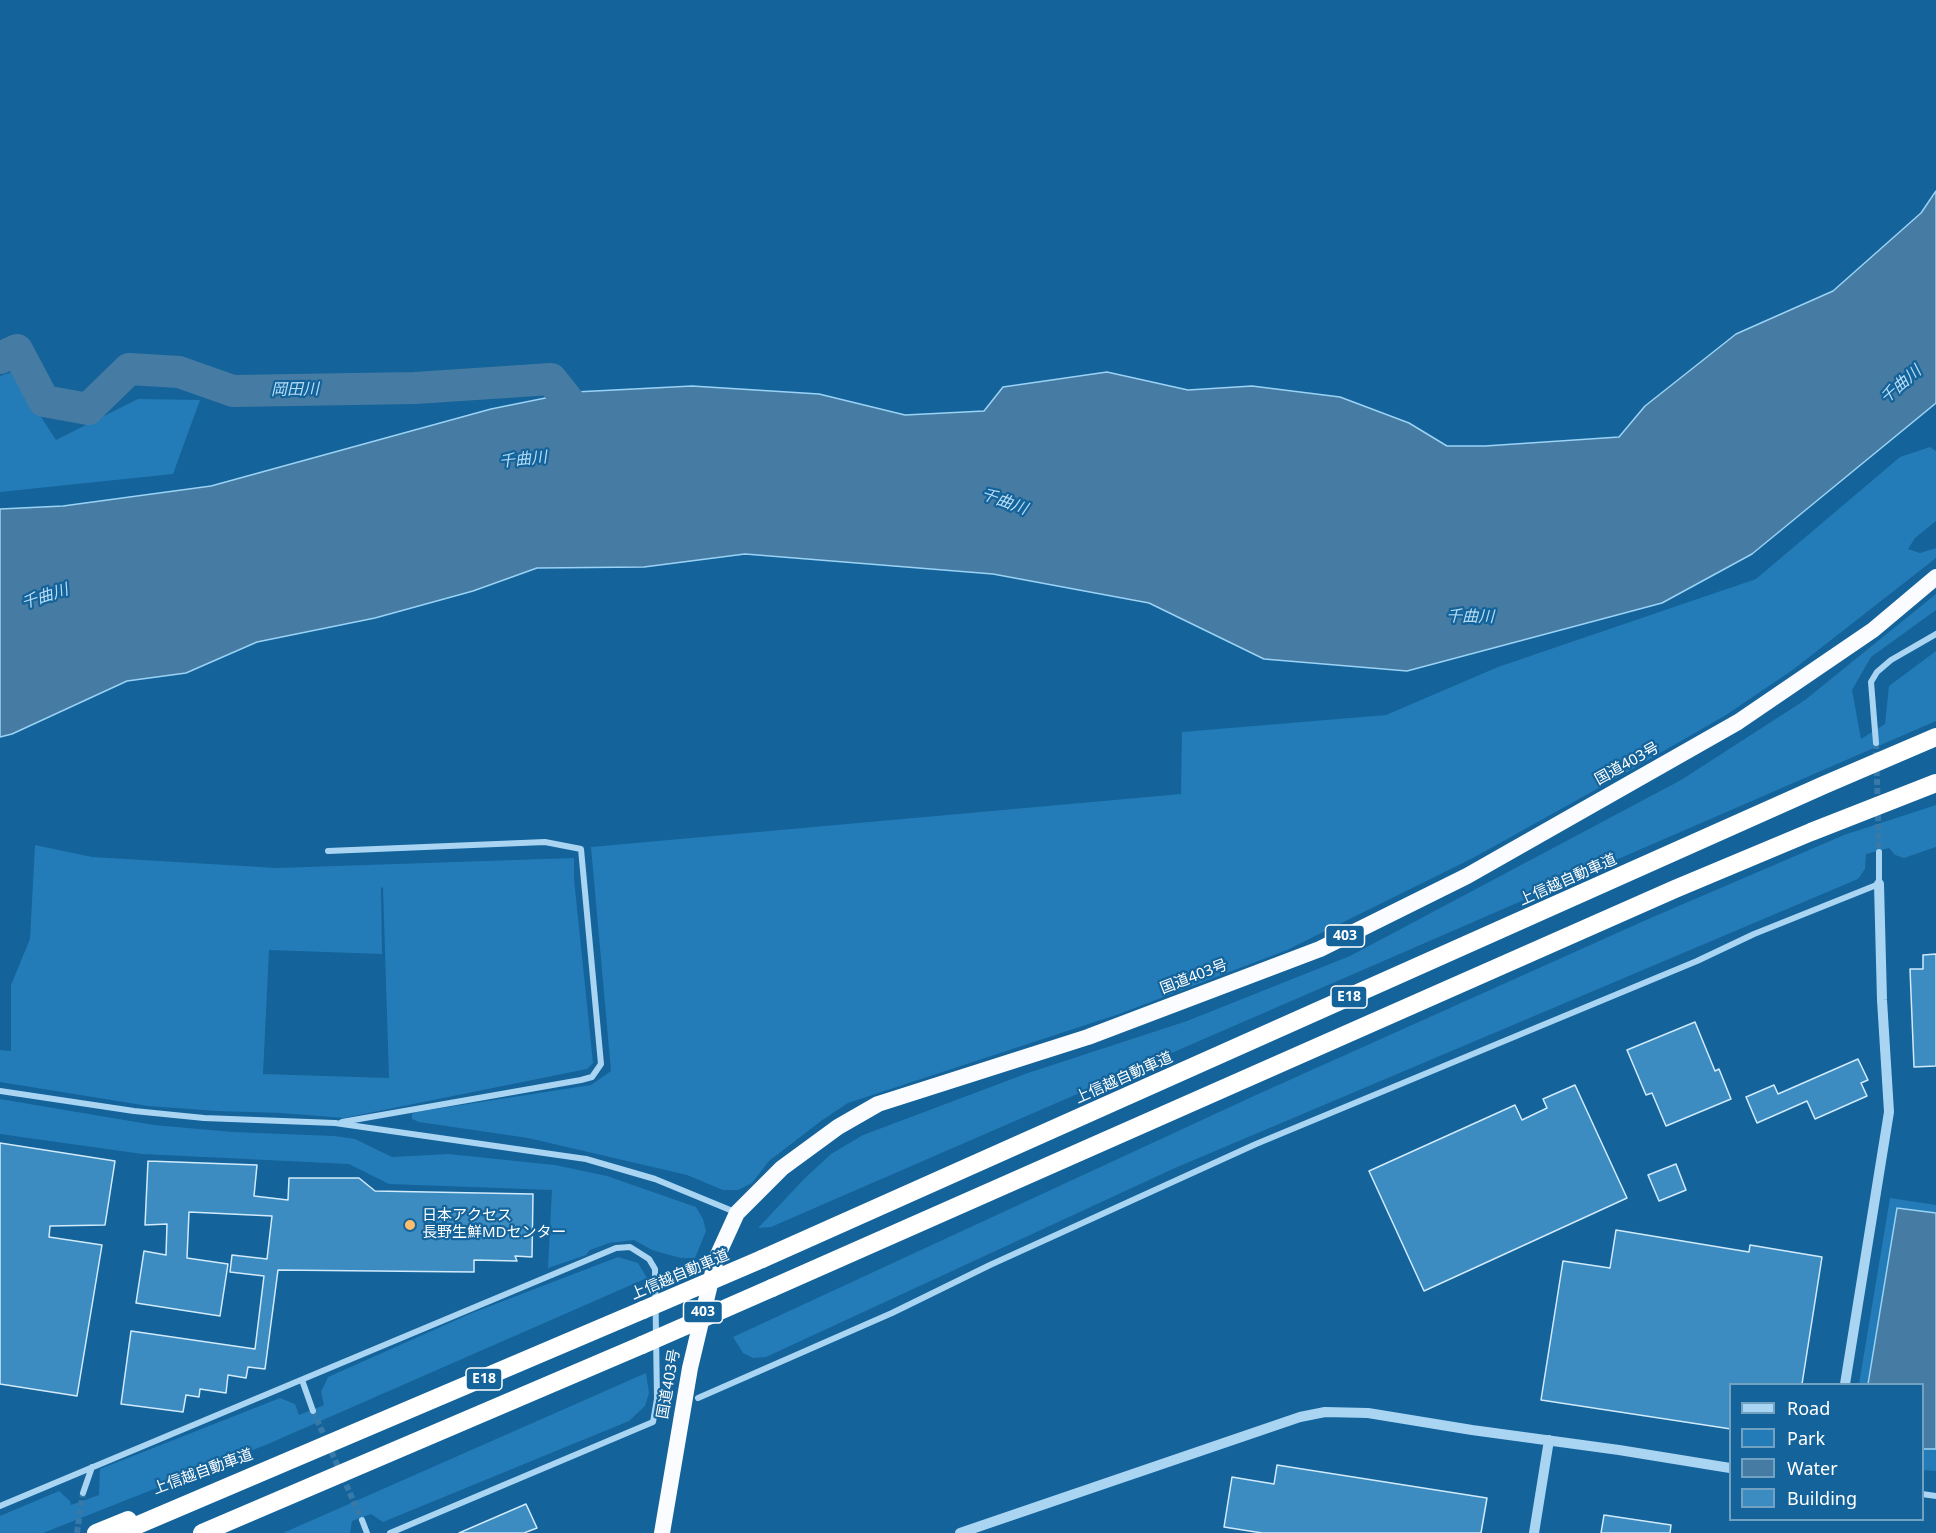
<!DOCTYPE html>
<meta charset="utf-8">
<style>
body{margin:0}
#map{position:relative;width:1936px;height:1533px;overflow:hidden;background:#14639a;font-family:"Noto Sans",sans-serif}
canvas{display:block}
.legend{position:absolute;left:1729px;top:1383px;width:195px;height:138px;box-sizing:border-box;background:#14639a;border:2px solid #72a1c2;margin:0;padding:8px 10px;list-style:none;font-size:18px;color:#fff}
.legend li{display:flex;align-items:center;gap:12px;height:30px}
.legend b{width:30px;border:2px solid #72a1c2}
</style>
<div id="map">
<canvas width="1936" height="1533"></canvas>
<ul class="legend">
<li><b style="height:8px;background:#a9d5f3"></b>Road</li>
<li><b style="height:16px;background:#237cb7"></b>Park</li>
<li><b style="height:16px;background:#467ca3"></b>Water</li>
<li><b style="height:16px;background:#3d8cc1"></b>Building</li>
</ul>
</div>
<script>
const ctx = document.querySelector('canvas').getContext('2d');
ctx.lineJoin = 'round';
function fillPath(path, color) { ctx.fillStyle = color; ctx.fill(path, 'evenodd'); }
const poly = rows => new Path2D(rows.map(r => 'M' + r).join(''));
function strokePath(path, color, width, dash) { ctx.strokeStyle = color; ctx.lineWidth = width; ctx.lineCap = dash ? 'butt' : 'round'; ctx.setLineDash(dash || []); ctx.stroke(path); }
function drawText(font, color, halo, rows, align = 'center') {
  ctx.font = font + ' "Noto Sans","Noto Sans JP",sans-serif'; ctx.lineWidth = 4.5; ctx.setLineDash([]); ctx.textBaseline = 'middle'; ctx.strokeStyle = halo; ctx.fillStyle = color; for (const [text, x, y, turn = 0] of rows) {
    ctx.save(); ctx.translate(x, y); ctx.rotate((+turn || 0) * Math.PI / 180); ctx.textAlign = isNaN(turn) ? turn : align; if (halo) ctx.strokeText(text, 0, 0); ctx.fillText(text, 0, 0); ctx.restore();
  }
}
const green = poly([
 [12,372,56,440,138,399,200,400,173,474,0,492,0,376],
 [1930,447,1936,451,1936,521,1915,538,1908,549,1920,553,1936,548,1936,558,1794,669,1726,715,1622,775,1473,858,1287,950,1119,1014,848,1103,821,1121,769,1161,752,1183,738,1190,723,1190,687,1175,528,1138,419,1122,412,1119,412,1114,416,1112,591,1085,611,1071,591,847,1181,794,1182,732,1386,715,1498,667,1756,579,1900,457],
 [1936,594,1936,610,1871,657,1852,690,1861,739,1885,724,1889,686,1936,651,1936,721,771,1227,758,1228,805,1178,831,1154,863,1135,1028,1073,1187,1021,1350,956,1681,780,1805,700],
 [1936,805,1936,847,1904,858,1895,855,1889,848,1866,854,1865,869,1858,879,1175,1168,766,1357,753,1358,743,1353,733,1337,1256,1095,1646,920,1844,835],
 [35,845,92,857,277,868,574,858,574,879,593,1063,587,1069,344,1118,281,1113,217,1111,148,1106,0,1082,0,1050,11,1051,11,985,30,939],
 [381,887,383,888,389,1078,263,1074,269,950,382,954],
 [0,1099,154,1125,233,1132,334,1136,355,1139,392,1157,448,1154,555,1165,607,1176,696,1207,703,1219,706,1231,695,1258,681,1258,666,1254,652,1250,634,1240,609,1243,590,1250,586,1255,548,1268,552,1190,389,1184,349,1164,142,1154,0,1134],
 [1890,1198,1936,1205,1936,1471,1923,1470,1922,1384,1859,1384],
 [618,1257,638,1263,647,1278,268,1444,43,1533,0,1533,0,1516,59,1491,70,1501,71,1505,99,1495,100,1469,280,1398,295,1404,299,1415,324,1405,321,1392,328,1377,472,1313],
 [646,1373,649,1393,645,1406,629,1421,383,1522,371,1514,352,1521,350,1533,283,1533]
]);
const water = poly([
 [1936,191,1936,403,1752,554,1662,603,1407,671,1264,659,1149,603,993,574,745,554,644,567,537,568,473,591,375,618,257,642,186,673,127,681,12,734,0,737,0,509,63,506,211,486,491,409,575,392,692,386,819,394,905,415,984,411,1003,387,1107,372,1188,390,1252,386,1340,397,1409,423,1447,446,1485,446,1619,437,1645,406,1736,334,1833,291,1921,213,1936,191],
 [1897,1208,1936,1213,1936,1449,1923,1449,1922,1384,1868,1384,1897,1208]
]);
const river = poly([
 [0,358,17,350,44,401,88,409,129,369,179,372,233,391,415,388,551,379,591,429]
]);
const building = poly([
 [1936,954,1936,1066,1914,1067,1910,969,1923,969,1923,955,1936,954],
 [1695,1022,1715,1071,1719,1069,1731,1099,1666,1126,1652,1093,1646,1095,1627,1050,1695,1022],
 [1858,1059,1868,1080,1861,1083,1867,1096,1815,1119,1807,1101,1757,1123,1746,1097,1774,1085,1778,1094,1858,1059],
 [1575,1085,1627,1198,1424,1291,1369,1171,1515,1105,1522,1120,1547,1108,1543,1099,1575,1085],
 [0,1143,115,1161,105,1225,50,1226,49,1237,102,1245,77,1396,0,1384,0,1143],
 [148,1161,257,1165,254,1196,288,1200,289,1178,359,1178,375,1191,533,1194,532,1257,515,1256,517,1261,474,1260,474,1272,278,1270,265,1369,248,1367,246,1378,228,1375,226,1393,200,1389,199,1397,186,1395,183,1412,121,1404,131,1331,255,1349,264,1276,230,1272,232,1255,267,1259,272,1216,189,1212,187,1258,228,1264,220,1316,136,1303,144,1251,166,1255,167,1224,145,1225,148,1161],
 [1676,1164,1686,1190,1659,1201,1648,1175,1676,1164],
 [1616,1230,1749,1252,1750,1245,1822,1257,1802,1384,1731,1384,1731,1429,1541,1400,1563,1261,1610,1268,1616,1230],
 [1277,1465,1487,1498,1481,1533,1262,1533,1224,1527,1232,1477,1274,1484,1277,1465],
 [526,1504,537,1528,524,1533,459,1533,526,1504],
 [1604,1515,1671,1525,1670,1533,1601,1533,1604,1515]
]);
const minorTunnel = poly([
 [1876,743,1879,852],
 [313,1411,362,1520],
 [77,1533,83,1493]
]);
const minor = poly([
 [1876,743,1871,682,1877,672,1891,660,1936,634],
 [328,851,545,842,581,849,601,1064,592,1077,581,1080,342,1122],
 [0,1091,134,1111,204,1118,335,1123,586,1159,655,1179,735,1212],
 [302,1380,313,1411],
 [698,1398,892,1313,990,1265,1256,1144,1697,961,1754,934,1879,884,1879,852],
 [83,1493,92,1467],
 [1922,1494,1936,1496],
 [0,1506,616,1248,630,1247,649,1259,655,1269,657,1399,653,1422,390,1533],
 [362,1520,367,1533]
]);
const tertiary = poly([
 [1845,1384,1889,1112,1882,1000,1879,884],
 [960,1533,1300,1417,1325,1412,1368,1413,1472,1430,1619,1450,1730,1468],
 [1534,1533,1549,1440]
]);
const trunk = poly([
 [662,1533,690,1368,716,1259,737,1213,782,1168,838,1127,878,1104,1088,1037,1320,949,1467,876,1738,722,1873,630,1936,577]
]);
const motorway = poly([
 [762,1259,1824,785,1936,737],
 [772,1288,1675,889,1811,832,1936,783],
 [96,1533,128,1520],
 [119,1533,643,1310],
 [202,1533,642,1345]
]);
const motorwayBridge = poly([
 [643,1310,762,1259],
 [642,1345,772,1288]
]);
const markers = [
 [410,1225,6,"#ffbe6b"]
];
const shields = [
 [1345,936,39],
 [1349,997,36],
 [703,1312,39],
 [484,1379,36]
];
const shieldNames = [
 ["403",1345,936],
 ["E18",1349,997],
 ["403",703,1312],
 ["E18",484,1379]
];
const streetNames = [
 ["国道403号",1627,764,-29],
 ["上信越自動車道",1568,880,-24],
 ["国道403号",1194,977,-21],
 ["上信越自動車道",1124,1078,-24],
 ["上信越自動車道",680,1275,-23],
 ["国道403号",669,1384,-80],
 ["上信越自動車道",203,1472,-20]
];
const poiNames = [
 ["日本アクセス",422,1216],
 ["長野生鮮MDセンター",422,1233]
];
const waterNames = [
 ["千曲川",1901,385,-41],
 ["岡田川",295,390,-1],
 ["千曲川",523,460,-6],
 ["千曲川",1004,502,20],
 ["千曲川",45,597,-18],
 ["千曲川",1470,617,1]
];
fillPath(green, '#237cb7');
fillPath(water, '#467ca3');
strokePath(water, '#9bd3f6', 1.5);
strokePath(river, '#467ca3', 32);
fillPath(building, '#3d8cc1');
strokePath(building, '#d1ebfd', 1.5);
strokePath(minorTunnel, '#377aa9', 6, [6, 3]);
strokePath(minor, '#a9d5f3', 6);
strokePath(tertiary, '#a9d5f3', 10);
strokePath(trunk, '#fafcff', 16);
strokePath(motorway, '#fff', 18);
strokePath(motorwayBridge, '#fff', 18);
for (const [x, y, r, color] of markers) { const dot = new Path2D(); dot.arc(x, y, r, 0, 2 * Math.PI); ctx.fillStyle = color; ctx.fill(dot); strokePath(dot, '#14639a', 2); }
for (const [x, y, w] of shields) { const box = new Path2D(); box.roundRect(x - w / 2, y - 11, w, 22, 4.5); ctx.fillStyle = '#14639a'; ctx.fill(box); strokePath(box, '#fff', 1.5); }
drawText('bold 14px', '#fff', null, shieldNames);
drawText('15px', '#fff', '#14639a', streetNames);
drawText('15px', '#fff', '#14639a', poiNames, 'left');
drawText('italic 16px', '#b6def9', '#14639a', waterNames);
</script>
